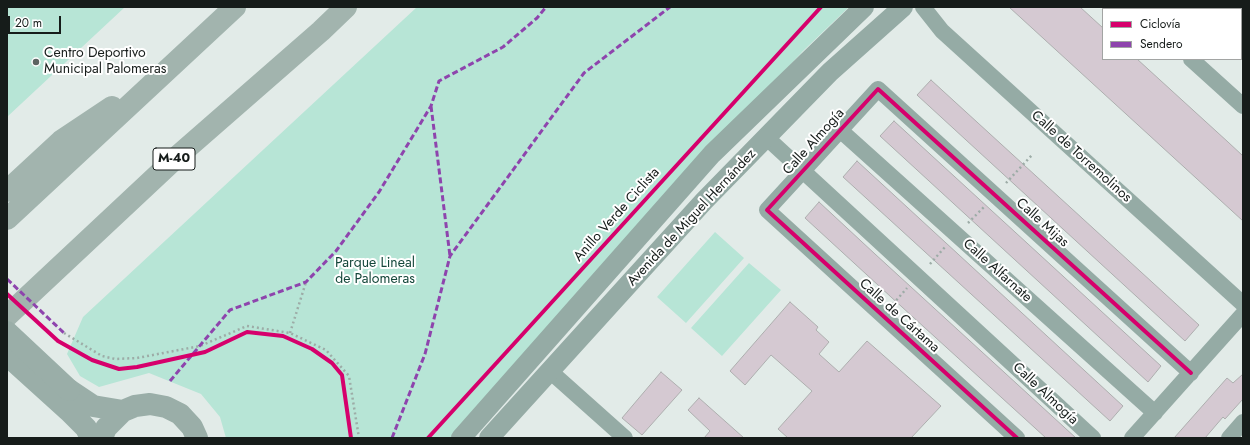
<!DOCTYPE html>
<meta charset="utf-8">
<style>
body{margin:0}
#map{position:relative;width:1250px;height:445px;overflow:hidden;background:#e2ebe8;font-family:Jost,sans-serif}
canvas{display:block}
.frame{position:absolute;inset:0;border:8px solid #161c1a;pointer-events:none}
.legend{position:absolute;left:1102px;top:8px;width:140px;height:52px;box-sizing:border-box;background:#fff;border:1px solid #a2a4a3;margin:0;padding:5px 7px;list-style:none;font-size:12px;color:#161c1a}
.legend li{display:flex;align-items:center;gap:8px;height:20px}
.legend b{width:20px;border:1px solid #a2a4a3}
.scale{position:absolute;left:8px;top:16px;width:53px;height:18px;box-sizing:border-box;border:2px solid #161c1a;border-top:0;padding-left:5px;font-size:12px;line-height:14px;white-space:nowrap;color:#161c1a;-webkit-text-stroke:3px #fff;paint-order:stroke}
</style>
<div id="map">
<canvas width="1250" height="445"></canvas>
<div class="frame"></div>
<ul class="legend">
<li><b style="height:5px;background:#d6006c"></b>Ciclovía</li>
<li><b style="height:5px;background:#8e44ad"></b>Sendero</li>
</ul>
<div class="scale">20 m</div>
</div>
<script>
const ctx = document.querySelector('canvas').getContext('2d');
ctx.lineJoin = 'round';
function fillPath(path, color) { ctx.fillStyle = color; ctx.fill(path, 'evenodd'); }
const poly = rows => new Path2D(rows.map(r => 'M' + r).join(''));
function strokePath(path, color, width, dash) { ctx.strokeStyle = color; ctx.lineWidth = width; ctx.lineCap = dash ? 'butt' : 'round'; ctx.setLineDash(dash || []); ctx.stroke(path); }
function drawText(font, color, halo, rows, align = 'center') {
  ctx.font = font + ' Jost,sans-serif'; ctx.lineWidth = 4; ctx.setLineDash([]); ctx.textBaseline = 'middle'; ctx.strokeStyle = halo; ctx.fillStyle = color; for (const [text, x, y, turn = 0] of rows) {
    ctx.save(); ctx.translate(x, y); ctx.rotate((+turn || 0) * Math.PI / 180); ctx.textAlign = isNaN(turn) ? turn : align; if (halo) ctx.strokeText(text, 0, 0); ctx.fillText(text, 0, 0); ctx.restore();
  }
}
const green = poly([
 [7,7,125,7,7,117],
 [417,7,849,7,803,51,558,316,450,438,226,438,220,417,201,394,149,373,99,387,80,376,67,354,83,317],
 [715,232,744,258,686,323,657,297],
 [749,263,781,290,722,356,691,328]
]);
const building = poly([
 [1009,7,1080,7,1103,28,1103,59,1137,59,1228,142,1243,156,1243,221,1009,7],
 [931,80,1199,325,1185,341,917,95,931,80],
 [894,121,1161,366,1148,382,880,136,894,121],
 [857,161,1123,406,1110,421,843,177,857,161],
 [819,202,875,254,1076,438,1046,438,891,297,805,218,819,202],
 [790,302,818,327,816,330,829,342,819,354,839,372,867,341,941,406,911,438,788,438,778,429,812,391,771,355,745,385,730,371,790,302],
 [661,372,682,390,642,435,622,418,661,372],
 [1243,374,1243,399,1225,419,1223,417,1205,438,1174,438,1227,378,1233,383,1243,374],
 [699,398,744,438,704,438,710,431,688,410,699,398]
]);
const path = poly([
 [1006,183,1032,155],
 [968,223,984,207],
 [930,264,945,247],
 [893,304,907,288],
 [64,333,102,356,115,359,137,358,200,346,247,326,290,333,326,350,349,376,359,438],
 [290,333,306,282]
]);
const minor = poly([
 [923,7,942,31,1243,304],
 [1182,9,1183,7],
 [1191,59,1243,106],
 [840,130,1155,413],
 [767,138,1093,438],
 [551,372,625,438],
 [1017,438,767,210,878,89,1191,373],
 [1132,438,1243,314],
 [1229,438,1243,422]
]);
const tertiary = poly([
 [461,438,712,154,864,7],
 [489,438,704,201,830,72,903,7]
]);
const primary = poly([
 [7,355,69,411,86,428,91,438],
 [69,390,93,406,123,411],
 [102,438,106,428,123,411,135,406,150,404,166,407,180,414,192,427,197,438]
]);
const motorway = poly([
 [7,191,61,141,112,107],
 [7,219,235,7],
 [7,316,179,155,321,31,346,7]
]);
const primaryBridge = poly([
 [7,332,69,390]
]);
const quiet = poly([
 [431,106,450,256],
 [7,279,64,333],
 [170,381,230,310,306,282,336,251,379,192,431,106,439,81,503,47,537,18,546,7],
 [392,438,425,354,450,256,584,73,670,7]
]);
const cycleway = poly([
 [7,294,58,341,92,360,119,369,137,367,205,352,247,332,283,336,312,349,332,363,342,375,351,438],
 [428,438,821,7],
 [1017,438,767,210,878,89,1191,373]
]);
const markers = [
 [36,62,4,"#5d6462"]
];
const shields = [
 [174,159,42]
];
const shieldNames = [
 ["M-40",174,159]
];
const poiNames = [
 ["Centro Deportivo",44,54],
 ["Municipal Palomeras",44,70]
];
const streetNames = [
 ["Calle Almogía",814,142,-48],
 ["Calle de Torremolinos",1081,157,42],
 ["Anillo Verde Ciclista",617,215,-48],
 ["Avenida de Miguel Hernández",692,218,-47],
 ["Calle Mijas",1042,223,42],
 ["Calle Alfarnate",997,271,42],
 ["Calle de Cártama",899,316,42],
 ["Calle Almogía",1045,394,43]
];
const parkNames = [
 ["Parque Lineal",375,264],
 ["de Palomeras",375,280]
];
fillPath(green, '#b7e5d6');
fillPath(building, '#d5c9d2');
strokePath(building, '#adaeae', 1);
strokePath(path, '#9daca7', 2.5, [2, 3]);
strokePath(minor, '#95aba5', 16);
strokePath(tertiary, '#95aba5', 20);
strokePath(primary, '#9aaea8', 22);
strokePath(motorway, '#a2b4ae', 22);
strokePath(primaryBridge, '#9aaea8', 22);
strokePath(quiet, '#8e44ad', 3, [6, 3]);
strokePath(cycleway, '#d6006c', 4);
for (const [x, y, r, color] of markers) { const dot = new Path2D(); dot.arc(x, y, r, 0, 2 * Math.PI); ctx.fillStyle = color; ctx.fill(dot); strokePath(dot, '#fff', 1.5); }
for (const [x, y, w] of shields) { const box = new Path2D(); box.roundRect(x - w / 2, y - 11, w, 22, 3); ctx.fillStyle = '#fff'; ctx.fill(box); strokePath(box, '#161c1a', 1); }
drawText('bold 13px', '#161c1a', null, shieldNames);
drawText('14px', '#161c1a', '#fff', poiNames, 'left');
drawText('14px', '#161c1a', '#fff', streetNames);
drawText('14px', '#14473a', '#fff', parkNames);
</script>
